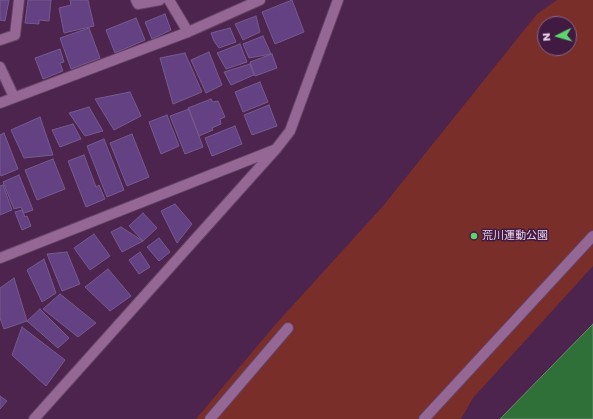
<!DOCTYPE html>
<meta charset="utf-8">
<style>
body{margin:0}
#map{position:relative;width:593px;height:419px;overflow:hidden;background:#4c244d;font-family:Poppins,sans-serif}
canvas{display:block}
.north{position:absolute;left:537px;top:16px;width:40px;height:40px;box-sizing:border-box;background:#411a42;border:1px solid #856385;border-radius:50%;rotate:265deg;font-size:11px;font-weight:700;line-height:16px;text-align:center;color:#ead1ea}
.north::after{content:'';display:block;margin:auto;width:14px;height:18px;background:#5bd56e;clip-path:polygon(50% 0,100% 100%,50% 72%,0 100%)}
</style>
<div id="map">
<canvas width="593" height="419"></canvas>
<div class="north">N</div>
</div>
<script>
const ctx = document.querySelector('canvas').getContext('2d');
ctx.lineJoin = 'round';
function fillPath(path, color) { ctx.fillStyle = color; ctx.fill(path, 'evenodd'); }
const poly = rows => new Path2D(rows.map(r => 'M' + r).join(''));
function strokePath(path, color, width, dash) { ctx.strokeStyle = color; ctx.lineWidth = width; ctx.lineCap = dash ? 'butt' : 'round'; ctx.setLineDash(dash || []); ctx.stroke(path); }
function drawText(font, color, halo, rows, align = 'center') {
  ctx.font = font + ' Poppins,"Noto Sans JP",sans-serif'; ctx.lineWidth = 3; ctx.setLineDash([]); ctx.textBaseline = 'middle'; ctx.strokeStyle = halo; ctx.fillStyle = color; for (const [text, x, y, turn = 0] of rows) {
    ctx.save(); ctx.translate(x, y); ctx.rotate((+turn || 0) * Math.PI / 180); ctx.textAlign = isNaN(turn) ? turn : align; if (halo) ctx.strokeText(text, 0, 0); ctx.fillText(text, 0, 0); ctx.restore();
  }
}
const green = poly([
 [557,0,593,0,593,266,473,398,461,419,196,419,275,325,383,206,537,14],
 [545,24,569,24,569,48,545,48]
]);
const water = poly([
 [593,324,593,419,500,419,593,324]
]);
const building = poly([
 [0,0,9,0,5,21,0,20,0,0],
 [28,0,51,0,49,21,39,20,39,24,25,23,28,0],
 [70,0,88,0,94,26,64,33,59,8,71,5,70,0],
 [292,0,304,32,275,44,262,12,292,0],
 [165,14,171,30,152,39,145,22,165,14],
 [256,16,260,32,243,40,235,24,256,16],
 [136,18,145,40,115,53,106,30,136,18],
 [89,28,100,58,71,69,60,38,89,28],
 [230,28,236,42,219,48,214,41,211,33,230,28],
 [263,36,271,54,249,58,243,44,263,36],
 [240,44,247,62,226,69,217,53,240,44],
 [60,49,64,62,60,63,63,71,43,79,35,58,60,49],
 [209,52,222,85,206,93,191,60,209,52],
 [185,53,202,92,173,104,160,58,185,53],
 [272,54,277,68,255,76,250,62,272,54],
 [250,64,254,75,231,85,224,72,250,64],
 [260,82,268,102,243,112,235,92,260,82],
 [130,92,141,116,114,130,95,99,130,92],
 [211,99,213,102,218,101,225,117,220,119,221,124,212,128,213,130,199,136,188,108,211,99],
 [269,105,277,126,252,135,244,115,269,105],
 [89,107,103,131,85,136,69,113,89,107],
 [189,109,203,147,185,154,170,116,189,109],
 [167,115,179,146,161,154,149,122,167,115],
 [40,117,53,155,24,158,11,130,40,117],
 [73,124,81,139,60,147,52,130,73,124],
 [235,126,242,144,212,156,205,138,235,126],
 [4,133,18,169,1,176,0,174,0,135,4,133],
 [132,134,149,177,127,186,110,143,132,134],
 [104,139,124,190,107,197,87,146,104,139],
 [84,155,96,187,99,185,105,199,86,207,68,161,84,155],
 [53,159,65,189,37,200,25,170,53,159],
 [19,175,33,210,24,213,21,207,14,209,3,182,19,175],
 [3,185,12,210,0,215,0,186,3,185],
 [175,204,192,224,177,243,161,211,175,204],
 [22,210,25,217,27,216,31,226,22,230,15,212,22,210],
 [143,213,157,228,143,241,129,226,143,213],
 [121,227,143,241,122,252,111,232,121,227],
 [94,234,110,256,90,270,74,248,94,234],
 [159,238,170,252,159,261,147,247,159,238],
 [67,252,80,284,62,291,47,254,67,252],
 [140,252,150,267,139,274,129,260,140,252],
 [44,259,56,293,42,302,27,270,44,259],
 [108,269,131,296,110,311,85,287,108,269],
 [14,278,27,321,4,329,0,318,0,288,14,278],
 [60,294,96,323,78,337,43,309,60,294],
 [40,309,69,338,58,348,27,321,40,309],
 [22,327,65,360,46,386,12,355,22,327],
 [0,396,7,401,0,409,0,396]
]);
const minor = poly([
 [136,0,138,4,160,0],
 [169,0,188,32],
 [0,40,15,35,19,0],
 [0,67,14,97],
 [0,103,188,32,260,0],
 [0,258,274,150],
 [34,419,276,149,290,131,338,0],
 [210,419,288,328],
 [424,419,593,236]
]);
const markers = [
 [474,236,4,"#5bd56e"]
];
const poiNames = [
 ["荒川運動公園",482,236]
];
fillPath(green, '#7a2e29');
fillPath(water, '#2e7038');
strokePath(water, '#668d6d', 1);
fillPath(building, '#644183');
strokePath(building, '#755b8e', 1);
strokePath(minor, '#654266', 12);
strokePath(minor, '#946794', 10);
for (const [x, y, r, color] of markers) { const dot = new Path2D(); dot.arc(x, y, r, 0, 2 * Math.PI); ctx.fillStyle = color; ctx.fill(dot); strokePath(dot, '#411a42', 1.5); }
drawText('11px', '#ead1ea', '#411a42', poiNames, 'left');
</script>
